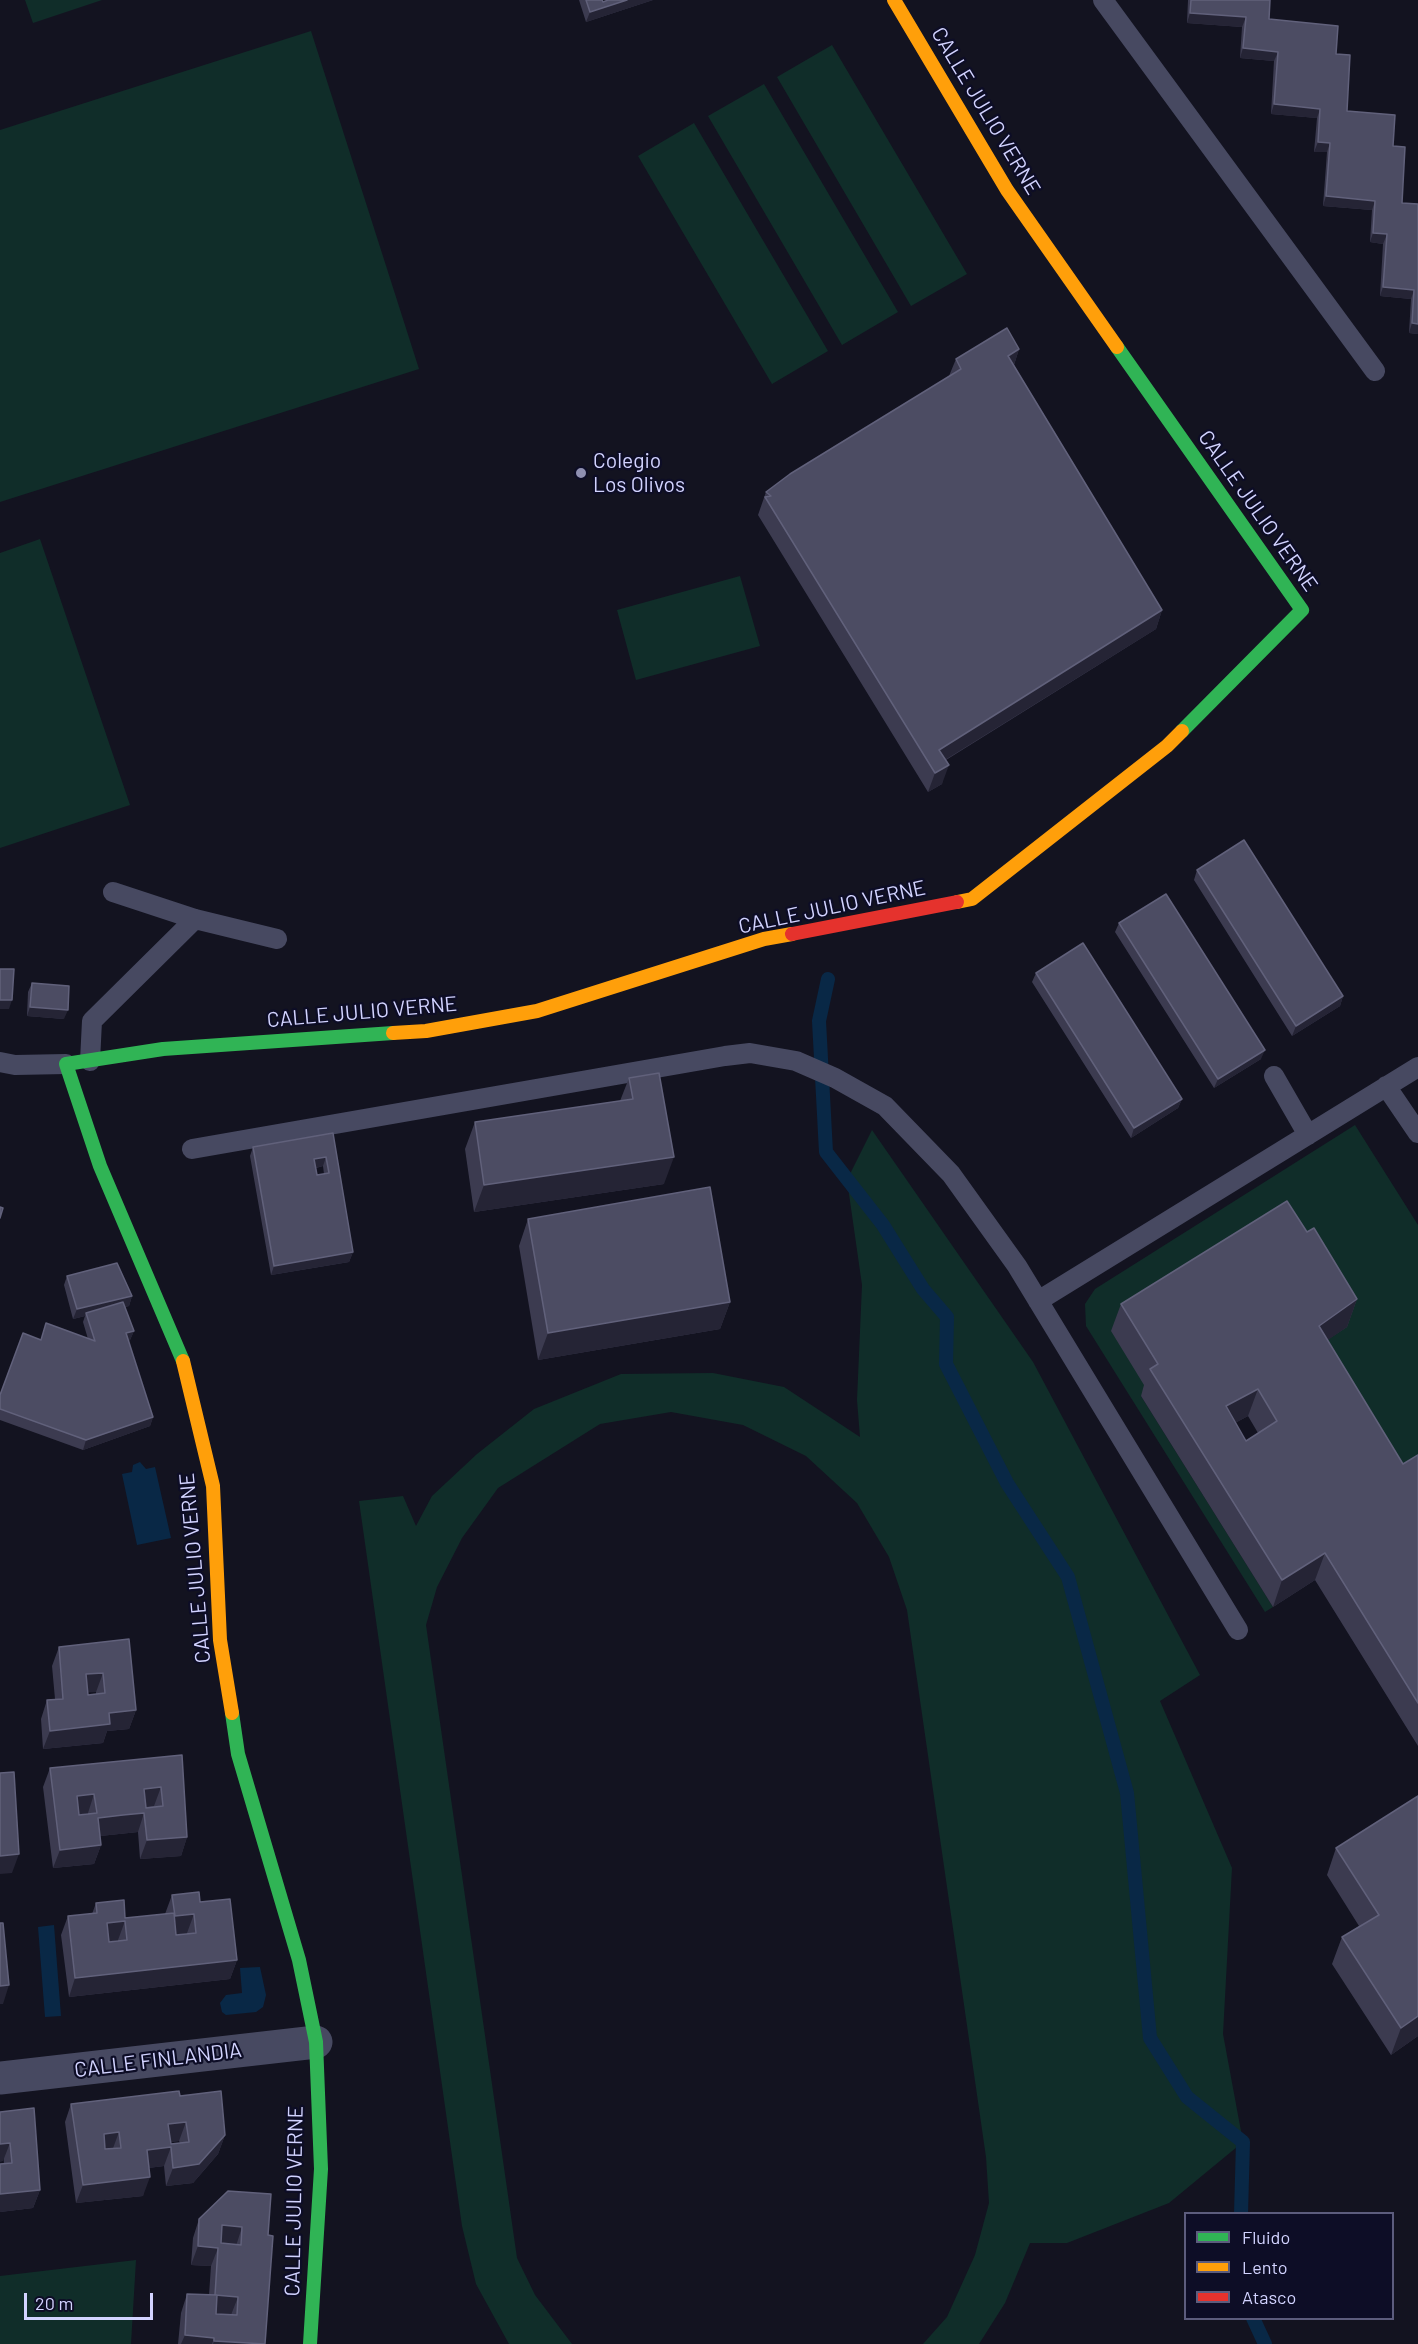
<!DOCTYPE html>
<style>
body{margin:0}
#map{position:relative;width:1418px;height:2344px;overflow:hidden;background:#131320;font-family:Barlow,sans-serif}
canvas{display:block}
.legend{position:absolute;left:1184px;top:2212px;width:210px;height:108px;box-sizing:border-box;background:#0d0d26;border:2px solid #5c5c7d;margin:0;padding:8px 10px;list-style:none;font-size:18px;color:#d2d3ff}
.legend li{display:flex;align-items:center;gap:12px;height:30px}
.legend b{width:30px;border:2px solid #5c5c7d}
.scale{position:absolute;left:24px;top:2293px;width:129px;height:27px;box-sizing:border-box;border:3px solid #d2d3ff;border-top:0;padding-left:8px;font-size:18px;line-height:21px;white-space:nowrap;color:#d2d3ff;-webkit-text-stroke:4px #0d0d26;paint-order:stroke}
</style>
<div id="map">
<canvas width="1418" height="2344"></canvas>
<ul class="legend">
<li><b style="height:8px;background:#30b455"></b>Fluido</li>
<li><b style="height:8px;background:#ff9f0a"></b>Lento</li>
<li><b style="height:8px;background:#e5322d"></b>Atasco</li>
</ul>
<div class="scale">20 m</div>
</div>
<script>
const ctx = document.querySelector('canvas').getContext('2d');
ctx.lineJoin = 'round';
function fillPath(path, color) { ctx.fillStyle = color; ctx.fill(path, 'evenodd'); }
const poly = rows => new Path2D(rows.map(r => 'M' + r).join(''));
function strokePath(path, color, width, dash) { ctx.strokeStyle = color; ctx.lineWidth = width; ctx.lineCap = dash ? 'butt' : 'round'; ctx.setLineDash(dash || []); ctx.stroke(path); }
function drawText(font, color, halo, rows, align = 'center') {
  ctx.font = font + ' Barlow,sans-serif'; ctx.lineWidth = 4.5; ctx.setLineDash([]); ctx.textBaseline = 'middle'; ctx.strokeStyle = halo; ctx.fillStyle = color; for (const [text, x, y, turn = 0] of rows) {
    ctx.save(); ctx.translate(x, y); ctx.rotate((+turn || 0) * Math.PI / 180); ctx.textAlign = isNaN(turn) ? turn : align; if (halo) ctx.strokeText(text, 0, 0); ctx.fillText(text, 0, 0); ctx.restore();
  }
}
const green = poly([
 [25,0,102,0,33,23],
 [311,31,419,369,0,502,0,130],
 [832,45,967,274,911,306,777,77],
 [764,84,898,312,842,345,708,116],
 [694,123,828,351,772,384,638,156],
 [40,539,130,805,0,848,0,553],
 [740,576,760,646,636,680,617,610],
 [1355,1125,1418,1225,1418,1476,1393,1491,1309,1353,1148,1391,1141,1396,1273,1607,1265,1612,1086,1326,1085,1304,1095,1289],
 [872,1130,1033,1362,1200,1675,1160,1701,1232,1868,1223,2034,1243,2142,1169,2203,1067,2243,1030,2243,1005,2303,979,2344,923,2344,947,2317,975,2255,989,2203,986,2157,907,1610,889,1557,857,1503,806,1456,743,1425,671,1412,600,1424,498,1488,462,1538,437,1587,426,1625,517,2258,535,2295,572,2344,509,2344,476,2284,462,2226,359,1501,403,1496,416,1526,432,1496,477,1454,534,1409,621,1374,713,1373,784,1387,860,1437,857,1400,862,1285,847,1180],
 [136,2260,131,2344,0,2344,0,2276]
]);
const water = poly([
 [140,1462,146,1469,155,1467,171,1538,137,1545,122,1474,132,1472,133,1465],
 [54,1925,61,2016,45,2017,38,1927],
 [260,1967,266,1995,263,2007,256,2012,226,2015,222,2012,220,2003,226,1995,242,1993,240,1968]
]);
const stream = poly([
 [828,979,819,1021,826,1152,883,1225,923,1289,947,1317,946,1364,1007,1483,1068,1577,1127,1793,1150,2038,1187,2097,1243,2142,1241,2214],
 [1253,2318,1265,2344]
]);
const lane = poly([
 [1103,0,1375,371],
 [113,892,195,919,277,939],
 [90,1061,92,1021,195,919],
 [0,1062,15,1065,66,1064],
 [1274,1076,1308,1135],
 [1386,1086,1418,1133],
 [192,1149,725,1056,750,1053,796,1061,835,1078,885,1106,951,1174,1017,1266,1238,1630],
 [1038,1301,1418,1067]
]);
const street = poly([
 [0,2078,316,2042]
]);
const fast = poly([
 [1117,347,1302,610,1182,731],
 [183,1361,100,1166,66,1064,163,1049,393,1033],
 [232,1713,238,1754,299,1960,316,2042,321,2169,310,2344]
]);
const slow = poly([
 [894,0,1007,190,1117,347],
 [957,902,972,899,1167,746,1182,731],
 [393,1033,426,1031,537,1011,764,939,792,934],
 [183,1361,213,1486,220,1640,232,1713]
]);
const jam = poly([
 [792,934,957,902]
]);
const wall = poly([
 [579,0,602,0,603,2,608,0,653,0,586,22],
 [1188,0,1270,0,1269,19,1336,54,1347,111,1393,146,1402,203,1418,204,1418,334,1409,333,1411,299,1380,296,1383,244,1370,242,1372,210,1323,206,1327,152,1314,152,1317,118,1271,114,1274,61,1240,58,1242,27,1187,23],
 [1019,349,1014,365,1162,610,1156,629,946,760,942,784,928,792,758,515,766,492,949,376,956,359],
 [1197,870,1343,996,1340,1006,1292,1036,1194,880],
 [1119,923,1261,1059,1214,1088,1115,932],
 [1036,973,1182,1099,1178,1108,1131,1138,1032,982],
 [32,983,64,1019,27,1016,28,992],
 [629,1078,664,1184,474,1212,465,1149,475,1122,620,1101],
 [333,1133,353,1252,349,1262,271,1275,250,1156,253,1147],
 [323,1166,324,1174,317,1175,316,1168],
 [528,1219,730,1302,720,1329,538,1360,519,1246],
 [1307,1232,1357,1299,1347,1327,1327,1340,1403,1464,1418,1455,1418,1746,1315,1580,1273,1607,1141,1396,1144,1385,1111,1331,1121,1304],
 [1248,1416,1258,1433,1246,1441,1235,1423],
 [67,1276,132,1296,129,1306,125,1307,134,1331,130,1340,128,1341,153,1417,150,1426,83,1450,0,1420,0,1395,41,1340,88,1339,83,1322,85,1316,73,1319,64,1285],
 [129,1639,136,1710,129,1729,107,1731,103,1743,43,1749,41,1719,47,1700,55,1699,52,1666,59,1647],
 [87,1692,96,1692,96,1694,88,1695],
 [182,1755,187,1837,181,1856,140,1859,138,1832,100,1836,101,1845,94,1864,53,1868,43,1787,50,1768],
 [88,1813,88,1814,79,1815,79,1814],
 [1418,1796,1418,2036,1391,2055,1332,1964,1342,1937,1359,1926,1327,1875,1336,1848],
 [172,1895,200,1902,237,1960,230,1979,69,1997,61,1935,68,1916,92,1914,96,1903,125,1918,165,1914],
 [187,1933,187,1934,176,1935,176,1934],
 [118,1940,118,1941,109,1942,109,1941],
 [180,2096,225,2135,218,2154,193,2183,166,2186,164,2166,148,2168,143,2196,76,2203,65,2122,71,2104],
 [179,2141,180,2143,171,2144,170,2142],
 [0,2112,40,2190,33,2208,0,2212,0,2164,4,2164],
 [228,2191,268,2235,265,2344,178,2344,181,2313,187,2294,209,2295,211,2266,191,2265,193,2238,199,2219]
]);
const shadedWall = poly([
 [627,0,653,0,586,22,590,12],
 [1190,13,1246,17,1242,27,1187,23],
 [1243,48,1278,52,1274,61,1240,58],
 [1274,104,1320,109,1317,118,1271,114],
 [1318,142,1330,143,1327,152,1314,152],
 [1326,196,1375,201,1372,210,1323,206],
 [1373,233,1387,234,1383,244,1370,242],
 [1383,287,1414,290,1411,299,1380,296],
 [1412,323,1418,324,1418,334,1409,333],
 [1019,349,1013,368,1008,356],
 [1162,610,1156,629,932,768,939,750],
 [949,765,942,784,928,792,935,773],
 [1343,996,1340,1006,1292,1036,1296,1026],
 [0,1000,12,1000,9,1009,0,1009],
 [30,1007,68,1010,64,1019,27,1016],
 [1265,1050,1261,1059,1214,1088,1218,1079],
 [1182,1099,1178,1108,1131,1138,1134,1128],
 [326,1157,323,1166,311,1169,314,1159],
 [674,1157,664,1184,474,1212,484,1185],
 [353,1252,349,1262,271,1275,274,1266],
 [132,1296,129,1306,87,1315,86,1313,85,1316,73,1319,77,1309],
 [1357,1299,1347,1327,1309,1353,1319,1326],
 [730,1302,720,1329,538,1360,548,1333],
 [134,1331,130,1340,123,1343,126,1333],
 [1258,1389,1248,1416,1216,1433,1226,1406],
 [153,1417,150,1426,83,1450,86,1440],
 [1325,1553,1315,1580,1273,1607,1282,1580],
 [103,1673,96,1692,79,1693,86,1674],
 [136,1710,129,1729,107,1731,103,1743,43,1749,50,1731,109,1713],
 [161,1787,154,1806,137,1808,144,1789],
 [94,1794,88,1813,70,1815,77,1796],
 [144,1813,138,1832,91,1837,98,1818],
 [187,1837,181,1856,140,1859,147,1840],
 [101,1845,94,1864,53,1868,60,1850],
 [19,1854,12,1873,0,1874,0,1856],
 [194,1914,187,1933,168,1935,175,1916],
 [125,1921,118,1940,100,1942,107,1923],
 [237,1960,230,1979,69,1997,75,1978],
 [9,1985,3,2004,0,2004,0,1986],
 [1418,2016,1418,2036,1391,2055,1401,2028],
 [186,2122,179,2141,162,2143,168,2124],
 [119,2132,112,2151,97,2153,104,2134],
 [225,2135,218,2154,193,2183,166,2186,173,2168],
 [10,2143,3,2161,0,2162,0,2144],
 [171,2147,164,2166,140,2169,147,2150],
 [150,2177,143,2196,76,2203,83,2185],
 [40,2190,33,2208,0,2212,0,2194],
 [222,2225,242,2227,236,2246,215,2243],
 [198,2246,218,2248,211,2266,191,2265],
 [215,2295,238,2297,231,2315,208,2314],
 [185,2335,214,2338,212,2344,181,2344],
 [214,2341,258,2344,213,2344]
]);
const building = poly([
 [586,0,602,0,603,2,608,0,627,0,590,12,586,0],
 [1191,0,1270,0,1269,19,1338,26,1336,54,1350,55,1347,111,1395,115,1393,146,1405,147,1402,203,1418,204,1418,324,1412,323,1414,290,1383,287,1387,234,1373,233,1375,201,1326,196,1330,143,1318,142,1320,109,1274,104,1278,52,1243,48,1246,17,1190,13,1191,0],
 [1007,328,1019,349,1008,356,1162,610,939,750,949,765,935,773,765,497,771,496,766,492,790,474,961,369,956,359,1007,328],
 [1244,840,1343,996,1296,1026,1197,870,1244,840],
 [1166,894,1265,1050,1218,1079,1119,923,1166,894],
 [1083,943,1182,1099,1134,1128,1036,973,1083,943],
 [0,969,14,969,12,1000,0,1000,0,969],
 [32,983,69,986,68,1010,30,1007,32,983],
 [659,1073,674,1157,484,1185,475,1122,633,1099,629,1078,659,1073],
 [333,1133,353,1252,274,1266,253,1147,333,1133],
 [326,1157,329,1173,317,1175,314,1159,326,1157],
 [710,1187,730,1302,548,1333,528,1219,710,1187],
 [1287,1201,1307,1232,1314,1228,1357,1299,1319,1326,1403,1464,1418,1455,1418,1703,1325,1553,1282,1580,1150,1369,1158,1364,1121,1304,1287,1201],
 [1258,1389,1277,1421,1246,1441,1226,1406,1258,1389],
 [0,1207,3,1208,0,1218,0,1207],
 [117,1263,132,1296,77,1309,67,1276,117,1263],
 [123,1302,134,1331,126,1333,153,1417,86,1440,0,1409,0,1395,23,1333,41,1340,46,1323,95,1341,86,1313,123,1302],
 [129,1639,136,1710,109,1713,110,1724,50,1731,47,1700,63,1699,59,1647,129,1639],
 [103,1673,105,1693,88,1695,86,1674,103,1673],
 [182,1755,187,1837,147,1840,144,1813,123,1815,98,1818,101,1845,60,1850,50,1768,182,1755],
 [161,1787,163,1806,146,1808,144,1789,161,1787],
 [94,1794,97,1813,79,1815,77,1796,94,1794],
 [14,1772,19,1854,0,1856,0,1773,14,1772],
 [1418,1796,1418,2016,1401,2028,1342,1937,1379,1915,1336,1848,1418,1796],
 [199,1892,200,1902,230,1899,237,1960,75,1978,68,1916,97,1913,96,1903,124,1900,125,1918,174,1913,176,1935,196,1933,194,1914,175,1916,172,1895,199,1892],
 [125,1921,127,1940,109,1942,107,1923,125,1921],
 [0,1923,3,1923,9,1985,0,1986,0,1923],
 [179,2091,180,2096,221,2091,225,2135,199,2164,173,2168,171,2147,147,2150,150,2177,83,2185,71,2104,179,2091],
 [186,2122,189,2142,171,2144,168,2124,186,2122],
 [119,2132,121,2148,105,2149,104,2134,119,2132],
 [34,2108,40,2190,0,2194,0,2164,12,2163,10,2143,0,2144,0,2112,34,2108],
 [228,2191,271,2194,268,2235,273,2236,265,2344,214,2341,214,2338,185,2335,187,2294,217,2295,216,2314,237,2315,238,2297,215,2295,218,2248,198,2246,199,2219,228,2191],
 [222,2225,242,2227,241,2245,221,2243,222,2225]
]);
const markers = [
 [581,473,6,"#8f90b1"]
];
const streetNames = [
 ["CALLE JULIO VERNE",986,111,59],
 ["CALLE JULIO VERNE",1258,511,55],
 ["CALLE JULIO VERNE",832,907,-12],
 ["CALLE JULIO VERNE",362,1012,-5],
 ["CALLE JULIO VERNE",195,1568,-95],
 ["CALLE FINLANDIA",158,2060,-7],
 ["CALLE JULIO VERNE",294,2201,-89]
];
const poiNames = [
 ["Colegio",593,461],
 ["Los Olivos",593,485]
];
fillPath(green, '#102d29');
fillPath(water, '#092846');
strokePath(stream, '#092846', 14);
strokePath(lane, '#474961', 20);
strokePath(street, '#474961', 33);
strokePath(fast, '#30b455', 14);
strokePath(slow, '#ff9f0a', 14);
strokePath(jam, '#e5322d', 14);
fillPath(wall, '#3c3b50');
fillPath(shadedWall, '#252435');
fillPath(building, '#4c4c63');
strokePath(building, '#61617b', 1.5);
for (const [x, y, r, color] of markers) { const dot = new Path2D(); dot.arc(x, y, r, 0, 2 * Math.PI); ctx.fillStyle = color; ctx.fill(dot); strokePath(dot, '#0d0d26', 2); }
drawText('21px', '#d2d3ff', '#0d0d26', streetNames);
drawText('21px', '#d2d3ff', '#0d0d26', poiNames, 'left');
</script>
